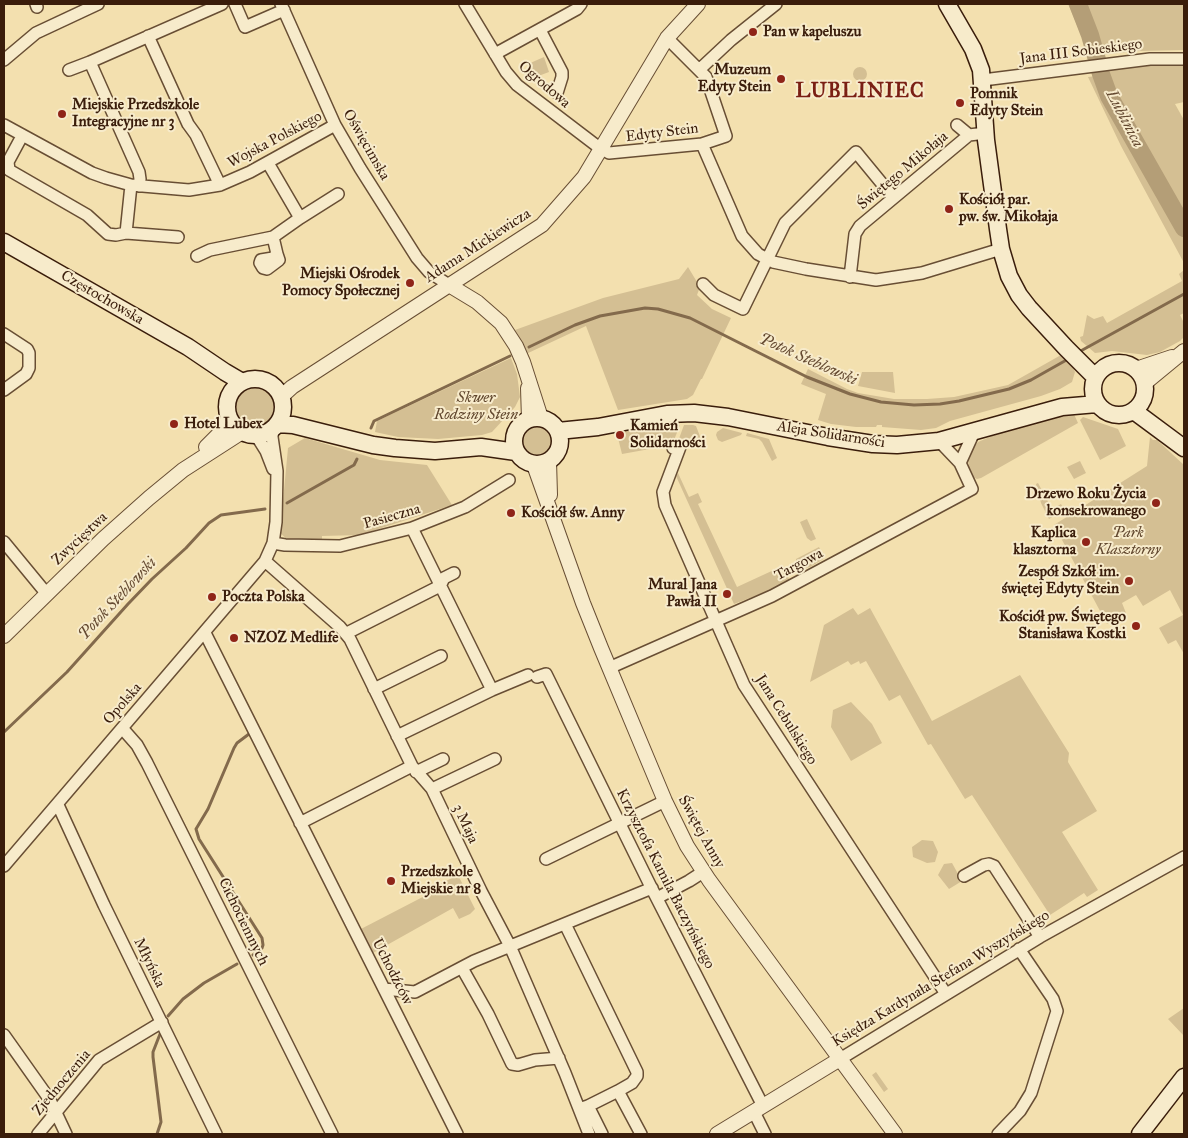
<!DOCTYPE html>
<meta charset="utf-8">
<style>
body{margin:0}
#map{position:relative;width:1188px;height:1138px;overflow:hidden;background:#f3e0af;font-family:"IM FELL Great Primer",serif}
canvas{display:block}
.frame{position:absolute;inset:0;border:5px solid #3a1d0b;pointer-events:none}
</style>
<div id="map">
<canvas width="1188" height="1138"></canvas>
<div class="frame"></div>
</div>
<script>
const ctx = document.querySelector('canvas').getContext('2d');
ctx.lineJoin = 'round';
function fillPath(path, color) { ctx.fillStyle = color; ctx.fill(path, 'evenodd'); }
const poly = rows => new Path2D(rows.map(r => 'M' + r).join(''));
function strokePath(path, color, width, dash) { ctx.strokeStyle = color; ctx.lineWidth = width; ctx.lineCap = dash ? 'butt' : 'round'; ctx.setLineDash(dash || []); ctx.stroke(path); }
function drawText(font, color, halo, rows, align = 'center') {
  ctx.font = font + ' "IM FELL Great Primer",serif'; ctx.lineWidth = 4; ctx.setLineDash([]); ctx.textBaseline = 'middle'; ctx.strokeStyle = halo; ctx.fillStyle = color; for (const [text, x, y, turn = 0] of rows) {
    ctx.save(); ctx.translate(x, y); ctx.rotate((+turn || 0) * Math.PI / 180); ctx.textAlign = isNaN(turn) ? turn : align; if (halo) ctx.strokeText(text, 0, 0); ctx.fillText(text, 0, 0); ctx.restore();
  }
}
const green = poly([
 [1068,4,1074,4,1087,34,1092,55,1090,56],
 [1080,4,1184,4,1184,50,1140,51,1098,55,1092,32],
 [544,57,549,72,533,78,528,64],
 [1136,66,1184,66,1184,102,1175,104,1184,120,1184,221,1109,89,1104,74,1109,70],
 '853 74a7 7 0 1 1 14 0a7 7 0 1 1-14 0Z',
 [1097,76,1104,94,1184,235,1184,263,1121,146,1088,77],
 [688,267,700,287,697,295,712,309,731,318,702,379,701,379,693,395,687,399,618,410,586,326,526,354,515,330,603,298,679,279],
 [1184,270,1184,313,1180,315,1184,323,1184,337,1180,341,1160,352,1147,355,1112,351,1095,353,1081,341,1080,337,1083,336,1087,315,1094,319,1103,316,1107,323,1182,281,1179,274],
 [1061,355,1072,366,1075,372,1072,382,1060,389,1041,396,950,421,936,428,921,430,882,427,882,425,877,425,876,427,856,427,831,424,818,420,826,394,801,384,808,369,847,389,858,393,894,399,927,399,954,397,1008,385],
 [511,358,517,374,520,397,515,407,492,432,482,435,438,439,398,437,375,432,377,421],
 [862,372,893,372,895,393,858,386],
 '234 407a21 21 0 1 1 42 0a21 21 0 1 1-42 0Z',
 [1073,412,1078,423,981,478,977,479,971,476,969,470,968,460,970,451,978,442,992,436,1036,421],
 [1083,417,1118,429,1126,446,1100,460,1080,420],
 '521 440a16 16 0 1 1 32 0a16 16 0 1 1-32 0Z',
 [680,425,672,445,622,454,618,438,624,437,622,432,646,427],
 [684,425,693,425,696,426,701,439,677,444],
 [723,428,742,433,741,435,722,442,718,440,716,435,717,432],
 [747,433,769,439,777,458,772,461,762,442,759,439,746,436],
 [1150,437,1153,440,1157,440,1184,465,1184,654,1176,640,1168,644,1159,628,1183,615,1170,590,1143,606,1136,595,1122,603,1126,613,1107,624,1054,525,1147,466],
 [305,438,380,460,427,465,452,505,360,535,322,536,322,541,288,540,280,533,288,448],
 [1080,461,1086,473,1074,479,1067,467],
 [678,473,689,497,698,493,702,502,698,504,737,587,776,569,782,570,787,574,789,579,787,584,734,604,676,476],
 [1038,483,1052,509,1061,504,1064,510,1049,519,1041,503,1036,484],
 [807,519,816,539,811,541,807,538,800,522],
 [819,547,824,558,822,560,810,567,803,569,798,568,796,559],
 [853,608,858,615,870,608,932,721,1020,675,1069,753,1068,762,1097,811,1062,832,1098,890,1087,897,1084,893,1050,915,972,795,965,799,931,744,928,745,900,695,889,701,866,661,860,664,859,661,851,665,848,661,810,682,824,625],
 [851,702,872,724,882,743,851,761,831,727,833,710],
 [922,840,933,841,938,852,935,862,927,863,913,857,912,847],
 [952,863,962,881,949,889,938,875,944,864],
 [458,875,475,909,470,914,459,919,453,908,371,954,359,930,442,887,440,884],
 [1184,1008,1184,1036,1168,1019],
 [876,1072,888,1089,884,1092,872,1075]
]);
const stream = poly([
 [529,347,575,325,600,316,645,308,658,309,690,318,807,377,850,394,881,402,914,405,940,404,959,401,1009,389,1031,380,1070,358],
 [1077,353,1184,294],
 [371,428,374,421,510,356],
 [287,503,354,465,357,459],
 [4,732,67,672,128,604,152,579,186,548,209,523,221,515,265,509],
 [249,734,237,743,234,748,208,809,196,829,199,839,262,938,263,945,262,948,253,955],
 [168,1016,183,999,204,983,237,964],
 [157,1134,161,1122,153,1057,153,1052,160,1034]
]);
const river = poly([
 [1078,4,1090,35,1101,74,1109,96,1184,228]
]);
const minor = poly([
 [36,4,37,7],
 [235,4,245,27,284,10],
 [281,4,335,125,360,168,417,258,429,272,449,285],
 [465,4,506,72,517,85,597,146,609,153,702,144,726,136,706,77,667,38],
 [540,30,562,72,562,77,557,93],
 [148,36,188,124,196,135,220,185],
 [495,54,577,9,581,4],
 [4,60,36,33,98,4],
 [700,69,731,40,776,4],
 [69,70,90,62],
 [983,80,1150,59,1184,59],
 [4,125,92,173,106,178,131,185,189,190,220,185,250,172,335,125],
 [957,125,969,135],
 [22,136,8,162,9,170,87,215,108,234,116,235,126,233,131,185],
 [702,144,742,236,758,254,773,262,806,269,876,280,922,273,1001,249],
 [139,186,140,179,139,172,90,62,222,4],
 [300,218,338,194],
 [126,233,178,237],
 [273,237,277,254,273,258,261,260,260,263,263,268,267,269,279,260,277,254],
 [197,256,210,250,273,237,300,218,268,163],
 [850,277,855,234,860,226,969,135,986,133],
 [703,284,714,295,743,309,785,223,856,152,893,197],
 [4,334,27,349,29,353,29,368,26,374,4,390],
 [256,435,266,451,273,469],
 [673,448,680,447,663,492,665,505,744,685,946,994],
 [960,463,974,432],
 [4,542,46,593],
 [273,543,285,545,340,546,412,528,465,507,509,480],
 [265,561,340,627,350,639,412,766,432,789,481,891,510,946,565,1073,589,1134],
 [205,633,457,1134],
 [347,633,440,586,444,578,454,573],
 [609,668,772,596,972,489,960,463,939,441],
 [537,677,546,674,650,885,763,1106],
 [374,689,441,656],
 [492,690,528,675],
 [122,728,137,745,147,763,332,1134],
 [397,736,492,690,412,528],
 [416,772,443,759],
 [432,789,495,759],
 [58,805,104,905,216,1134],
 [300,823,412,766],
 [546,859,665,801],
 [4,866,265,561,273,543,276,522,277,471,272,437,273,428],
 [964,876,984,865,989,864,994,866,1040,937],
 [657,898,689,881,703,872],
 [565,924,637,1072,637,1076,632,1083,618,1091],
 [462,968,488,1014,512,1064,518,1065,535,1060,559,1058],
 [384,989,415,992,474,961,652,888],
 [4,1035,50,1100,66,1134],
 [840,1059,1040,937,1184,857],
 [588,1106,618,1091,641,1134],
 [582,1108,588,1106,602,1134],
 [754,1112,765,1134],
 [38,1134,99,1060,162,1022],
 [998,1134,1020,1111,1031,1093,1057,1011,1053,999,1019,949]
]);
const tertiary = poly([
 [449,285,477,302,501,323,516,346,523,362,541,418],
 [1136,369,1172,357],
 [1145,383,1184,351],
 [528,388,529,419],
 [281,397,292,387,542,225,584,177,667,38,698,4],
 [206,447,222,431,229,417],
 [549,461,550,495],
 [534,465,583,603,601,648,665,801,687,846,709,880,895,1134],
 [4,636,103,539,149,498,183,470,242,432],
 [717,1134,840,1059]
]);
const secondary = poly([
 [947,4,973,49,981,70,986,140,998,229,1001,249,1009,276,1019,295,1029,308,1066,348,1095,377],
 [4,242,188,347,225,372,242,382],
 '1093 389a26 26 0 1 1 52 0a26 26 0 1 1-52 0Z',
 '227 407a28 28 0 1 1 56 0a28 28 0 1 1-56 0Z',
 [1134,411,1184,448],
 '514 441a23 23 0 1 1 46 0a23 23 0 1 1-46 0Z',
 [277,424,293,425,373,445,395,448,435,451,481,447,516,452],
 [558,431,598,427,667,414,694,413,728,417,828,437,873,444,897,445,939,441,1062,407,1097,404],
 [1140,1134,1184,1077]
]);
const markers = [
 [753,32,5,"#8f2418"],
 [781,79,5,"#8f2418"],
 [960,103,5,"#8f2418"],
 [62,114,5,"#8f2418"],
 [949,209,5,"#8f2418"],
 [410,283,5,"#8f2418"],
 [174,424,5,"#8f2418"],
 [620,435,5,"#8f2418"],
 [1156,503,5,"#8f2418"],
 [511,513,5,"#8f2418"],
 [1086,542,5,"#8f2418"],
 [1129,581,5,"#8f2418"],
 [727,594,5,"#8f2418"],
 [212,597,5,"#8f2418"],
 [1136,626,5,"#8f2418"],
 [234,638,5,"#8f2418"],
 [391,881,5,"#8f2418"]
];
const poiNames = [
 ["Pan w kapeluszu",763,32],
 ["Muzeum",771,70,"right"],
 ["Edyty Stein",771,87,"right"],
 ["Pomnik",970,94],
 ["Edyty Stein",970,111],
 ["Miejskie Przedszkole",72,105],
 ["Integracyjne nr 3",72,122],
 ["Kościół par.",959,200],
 ["pw. św. Mikołaja",959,217],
 ["Miejski Ośrodek",400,274,"right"],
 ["Pomocy Społecznej",400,291,"right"],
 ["Hotel Lubex",184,424],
 ["Kamień",630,426],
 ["Solidarności",630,443],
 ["Drzewo Roku Życia",1146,494,"right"],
 ["konsekrowanego",1146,511,"right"],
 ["Kościół św. Anny",521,513],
 ["Kaplica",1076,533,"right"],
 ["klasztorna",1076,550,"right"],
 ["Zespół Szkół im.",1119,572,"right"],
 ["świętej Edyty Stein",1119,589,"right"],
 ["Mural Jana",717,585,"right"],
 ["Pawła II",717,602,"right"],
 ["Poczta Polska",222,597],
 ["Kościół pw. Świętego",1126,617,"right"],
 ["Stanisława Kostki",1126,634,"right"],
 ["NZOZ Medlife",244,638],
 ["Przedszkole",401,872],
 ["Miejskie nr 8",401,889]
];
const streetNames = [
 ["Jana III Sobieskiego",1081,52,-7],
 ["Ogrodowa",544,85,41],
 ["Edyty Stein",662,133,-7],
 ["Wojska Polskiego",275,140,-28],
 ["Oświęcimska",366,145,60],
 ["Świętego Mikołaja",903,171,-40],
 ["Adama Mickiewicza",478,246,-33],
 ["Częstochowska",102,298,30],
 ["Aleja Solidarności",831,435,9],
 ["Pasieczna",392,517,-16],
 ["Zwycięstwa",80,539,-43],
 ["Targowa",799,565,-28],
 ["Opolska",123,704,-49],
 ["Jana Cebulskiego",786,720,58],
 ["3 Maja",465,824,65],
 ["Świętej Anny",701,832,61],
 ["Krzysztofa Kamila Baczyńskiego",665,879,63],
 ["Cichociemnych",243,922,64],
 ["Młyńska",149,963,64],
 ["Uchodźców",392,972,63],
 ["Księdza Kardynała Stefana Wyszyńskiego",941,979,-31],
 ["Zjednoczenia",62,1083,-50]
];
const parkNames = [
 ["Skwer",476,398],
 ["Rodziny Stein",476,415],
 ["Park",1128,533],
 ["Klasztorny",1128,550]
];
const waterNames = [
 ["Lublinica",1124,119,62],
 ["Potok Steblowski",808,360,24],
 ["Potok Steblowski",118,599,-47]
];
const districtNames = [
 ["LUBLINIEC",860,92]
];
fillPath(green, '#d4bf93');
strokePath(stream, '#836a4c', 3);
strokePath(river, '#b49e77', 18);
strokePath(minor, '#684e34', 14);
strokePath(tertiary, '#684e34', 16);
strokePath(secondary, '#3a1d0b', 19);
strokePath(minor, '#f7ebcb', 11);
strokePath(tertiary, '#f7ebcb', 14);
strokePath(secondary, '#f7ebcb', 16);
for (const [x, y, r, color] of markers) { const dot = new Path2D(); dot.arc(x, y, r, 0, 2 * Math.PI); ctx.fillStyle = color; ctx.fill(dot); strokePath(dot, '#f7ebcb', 2); }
drawText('bold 15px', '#3a1d0b', '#f7ebcb', poiNames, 'left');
drawText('15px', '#3a1d0b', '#f7ebcb', streetNames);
drawText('italic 15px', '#60462d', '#f7ebcb', parkNames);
drawText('italic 16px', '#654a31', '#f7ebcb', waterNames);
ctx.letterSpacing = '1px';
drawText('bold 20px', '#7a1f14', '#f7ebcb', districtNames);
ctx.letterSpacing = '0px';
</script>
